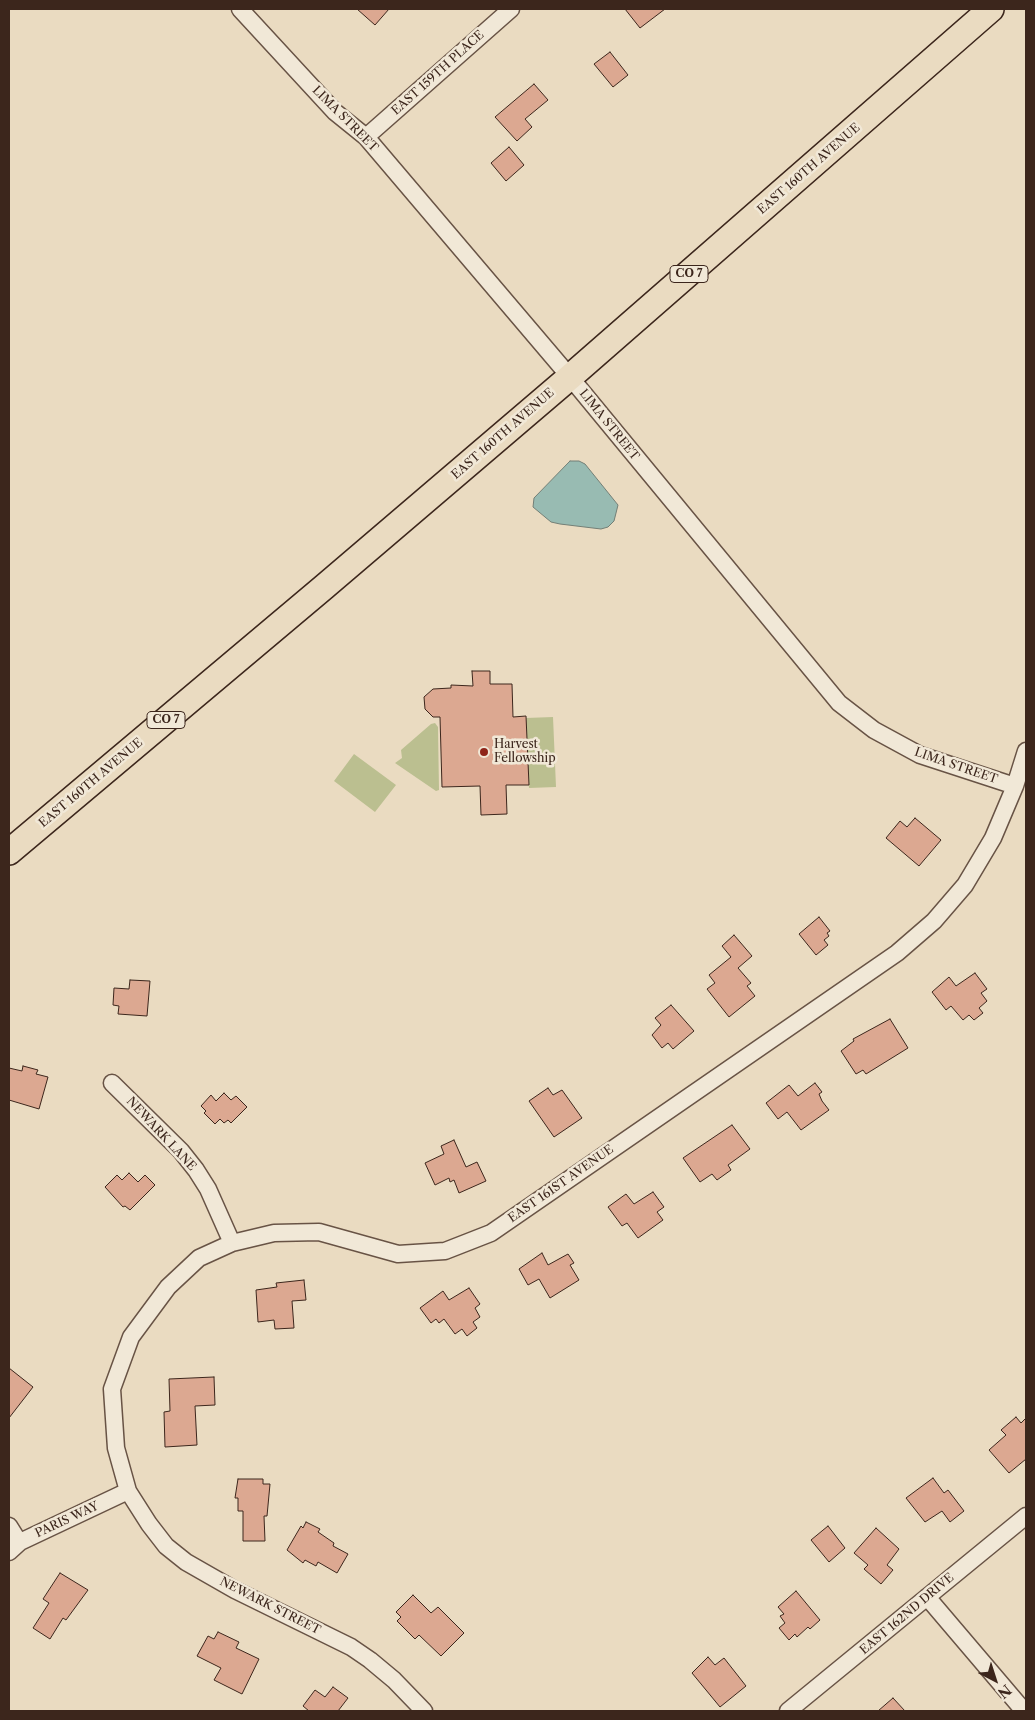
<!DOCTYPE html>
<style>
body{margin:0}
#map{position:relative;width:1035px;height:1720px;overflow:hidden;background:#eadbc1;font-family:"Libre Caslon Text",serif}
canvas{display:block}
.frame{position:absolute;inset:0;border:10px solid #3c261c;pointer-events:none}
.north{position:absolute;left:970px;top:1655px;width:50px;height:50px;-webkit-text-stroke:4px #f1e8d7;paint-order:stroke;rotate:140deg;font-size:14px;font-weight:700;line-height:20px;text-align:center;color:#3c261c}
.north::after{content:'';display:block;margin:auto;width:18px;height:22px;background:#3c261c;clip-path:polygon(50% 0,100% 100%,50% 72%,0 100%)}
</style>
<div id="map">
<canvas width="1035" height="1720"></canvas>
<div class="frame"></div>
<div class="north">N</div>
</div>
<script>
const ctx = document.querySelector('canvas').getContext('2d');
ctx.lineJoin = 'round';
function fillPath(path, color) { ctx.fillStyle = color; ctx.fill(path, 'evenodd'); }
const poly = rows => new Path2D(rows.map(r => 'M' + r).join(''));
function strokePath(path, color, width, dash) { ctx.strokeStyle = color; ctx.lineWidth = width; ctx.lineCap = dash ? 'butt' : 'round'; ctx.setLineDash(dash || []); ctx.stroke(path); }
function drawText(font, color, halo, rows, align = 'center') {
  ctx.font = font + ' "Libre Caslon Text",serif'; ctx.lineWidth = 5; ctx.setLineDash([]); ctx.textBaseline = 'middle'; ctx.strokeStyle = halo; ctx.fillStyle = color; for (const [text, x, y, turn = 0] of rows) {
    ctx.save(); ctx.translate(x, y); ctx.rotate((+turn || 0) * Math.PI / 180); ctx.textAlign = isNaN(turn) ? turn : align; if (halo) ctx.strokeText(text, 0, 0); ctx.fillText(text, 0, 0); ctx.restore();
  }
}
const green = poly([
 [553,717,556,787,529,788,526,718],
 [435,723,438,727,439,790,436,791,395,763,402,758,401,750,431,724],
 [354,754,396,785,375,812,334,781]
]);
const water = poly([
 [570,461,579,461,585,464,618,505,614,521,608,527,601,529,560,524,551,522,533,507,534,498,570,461]
]);
const building = poly([
 [357,9,389,9,375,25,357,9],
 [625,9,665,9,640,28,625,9],
 [610,52,628,75,613,87,594,64,610,52],
 [534,84,548,100,525,119,532,127,517,141,495,117,534,84],
 [509,147,524,165,506,181,491,163,509,147],
 [472,671,490,671,490,684,512,684,513,717,526,716,529,785,506,785,507,814,481,815,480,786,442,787,440,717,433,717,425,709,424,697,433,689,451,688,451,685,473,686,472,671],
 [915,818,941,840,919,866,886,838,900,821,907,827,915,818],
 [819,917,830,931,827,933,829,936,824,940,828,945,816,955,799,934,819,917],
 [734,935,752,956,738,968,751,983,747,986,755,996,729,1017,707,989,715,983,709,975,731,957,722,946,734,935],
 [975,973,987,989,981,993,987,1001,979,1008,983,1013,974,1020,969,1015,963,1020,951,1006,946,1010,932,992,949,977,956,986,975,973],
 [130,980,150,981,147,1016,118,1014,119,1006,113,1005,114,988,129,989,130,980],
 [671,1005,694,1031,673,1049,668,1043,662,1048,652,1035,661,1025,655,1018,671,1005],
 [890,1019,908,1048,866,1074,863,1070,856,1074,841,1051,854,1041,853,1039,890,1019],
 [23,1066,38,1070,36,1074,48,1077,39,1109,9,1100,9,1068,22,1071,23,1066],
 [815,1083,822,1092,819,1094,822,1101,829,1110,801,1130,787,1112,778,1119,766,1103,789,1085,798,1096,815,1083],
 [548,1088,553,1095,562,1090,582,1118,554,1137,529,1101,548,1088],
 [224,1093,231,1100,236,1096,247,1107,231,1123,228,1120,224,1123,220,1119,215,1124,204,1113,206,1111,201,1106,211,1095,216,1101,224,1093],
 [732,1125,750,1149,728,1165,731,1170,717,1180,712,1174,700,1182,683,1158,732,1125],
 [454,1140,466,1167,477,1162,486,1181,459,1193,454,1180,450,1182,449,1178,435,1185,425,1163,444,1154,441,1146,454,1140],
 [129,1173,138,1182,145,1175,155,1185,130,1210,125,1206,123,1207,105,1187,117,1175,122,1180,129,1173],
 [653,1192,664,1207,657,1212,663,1220,638,1238,627,1223,622,1226,608,1207,626,1194,634,1204,653,1192],
 [542,1253,548,1265,568,1254,574,1263,570,1265,579,1280,550,1298,539,1279,528,1285,519,1269,542,1253],
 [304,1280,306,1300,292,1301,294,1328,275,1329,274,1320,258,1322,256,1290,277,1287,276,1283,304,1280],
 [469,1288,480,1304,475,1308,480,1317,473,1322,477,1328,467,1336,462,1329,455,1334,444,1319,439,1323,436,1319,431,1323,420,1308,443,1291,449,1300,469,1288],
 [9,1368,33,1387,9,1418,9,1368],
 [214,1377,215,1405,195,1406,197,1445,165,1447,164,1412,170,1411,169,1379,214,1377],
 [1016,1417,1021,1423,1026,1418,1026,1459,1009,1473,989,1450,1006,1435,1001,1430,1016,1417],
 [933,1478,944,1493,948,1490,964,1511,950,1522,942,1511,925,1522,906,1498,933,1478],
 [238,1479,263,1479,263,1484,270,1484,267,1516,264,1516,265,1541,243,1541,243,1511,238,1511,238,1498,235,1498,238,1479],
 [306,1522,320,1529,318,1532,334,1543,333,1546,348,1554,337,1573,318,1562,316,1566,305,1560,303,1563,287,1550,301,1526,303,1528,306,1522],
 [828,1526,845,1548,829,1562,811,1540,828,1526],
 [876,1528,899,1549,887,1565,893,1570,881,1584,864,1569,868,1565,854,1553,876,1528],
 [60,1573,88,1590,66,1620,63,1618,50,1639,33,1628,49,1603,43,1599,60,1573],
 [796,1591,820,1620,810,1629,808,1627,797,1637,795,1634,789,1640,779,1628,785,1623,780,1616,784,1614,778,1607,796,1591],
 [413,1595,431,1613,438,1607,464,1633,441,1656,419,1635,415,1639,397,1621,401,1617,396,1612,413,1595],
 [218,1632,239,1642,236,1648,259,1659,242,1694,214,1680,221,1668,197,1656,208,1636,214,1639,218,1632],
 [708,1657,715,1665,724,1658,746,1686,720,1707,692,1673,708,1657],
 [333,1687,348,1698,338,1711,309,1711,303,1706,315,1690,325,1697,333,1687],
 [893,1698,905,1711,878,1711,893,1698]
]);
const minor = poly([
 [240,9,335,112,366,137,570,377,839,703,874,730,920,755,1015,786],
 [366,137,511,9],
 [112,1083,181,1151,196,1170,208,1189,232,1243],
 [9,1526,19,1542],
 [9,1552,20,1542,128,1491],
 [927,1597,1024,1711],
 [424,1711,394,1680,370,1660,351,1647,235,1590,186,1562,166,1546,149,1524,128,1491,116,1448,112,1389,131,1337,168,1287,199,1258,232,1243,274,1233,319,1232,398,1254,445,1251,491,1233,897,953,934,921,965,885,993,838,1015,786,1026,751],
 [788,1711,1026,1516]
]);
const primary = poly([
 [9,852,324,587,570,377,991,9]
]);
const markers = [
 [484,752,5,"#8f2418"]
];
const shields = [
 [689,274,38],
 [166,720,38]
];
const shieldNames = [
 ["CO 7",689,274],
 ["CO 7",166,720]
];
const streetNames = [
 ["EAST 159TH PLACE",438,73,-42],
 ["LIMA STREET",345,119,45],
 ["EAST 160TH AVENUE",809,169,-41],
 ["LIMA STREET",609,425,51],
 ["EAST 160TH AVENUE",503,434,-41],
 ["LIMA STREET",956,766,19],
 ["EAST 160TH AVENUE",91,783,-40],
 ["NEWARK LANE",161,1134,47],
 ["EAST 161ST AVENUE",561,1184,-35],
 ["PARIS WAY",67,1520,-25],
 ["NEWARK STREET",270,1606,27],
 ["EAST 162ND DRIVE",907,1614,-40]
];
const poiNames = [
 ["Harvest",494,745],
 ["Fellowship",494,759]
];
fillPath(green, '#bbbf90');
fillPath(water, '#98bbb2');
strokePath(water, '#737f76', 1);
fillPath(building, '#dca891');
strokePath(building, '#3c261c', 1);
strokePath(minor, '#685345', 19);
strokePath(primary, '#3c261c', 28);
strokePath(minor, '#f1e8d7', 16);
strokePath(primary, '#eadbc1', 25);
for (const [x, y, r, color] of markers) { const dot = new Path2D(); dot.arc(x, y, r, 0, 2 * Math.PI); ctx.fillStyle = color; ctx.fill(dot); strokePath(dot, '#f1e8d7', 2); }
for (const [x, y, w] of shields) { const box = new Path2D(); box.roundRect(x - w / 2, y - 8.5, w, 17, 4); ctx.fillStyle = '#f1e8d7'; ctx.fill(box); strokePath(box, '#3c261c', 1); }
drawText('bold 11px', '#3c261c', null, shieldNames);
drawText('12px', '#3c261c', '#f1e8d7', streetNames);
drawText('12px', '#3c261c', '#f1e8d7', poiNames, 'left');
</script>
